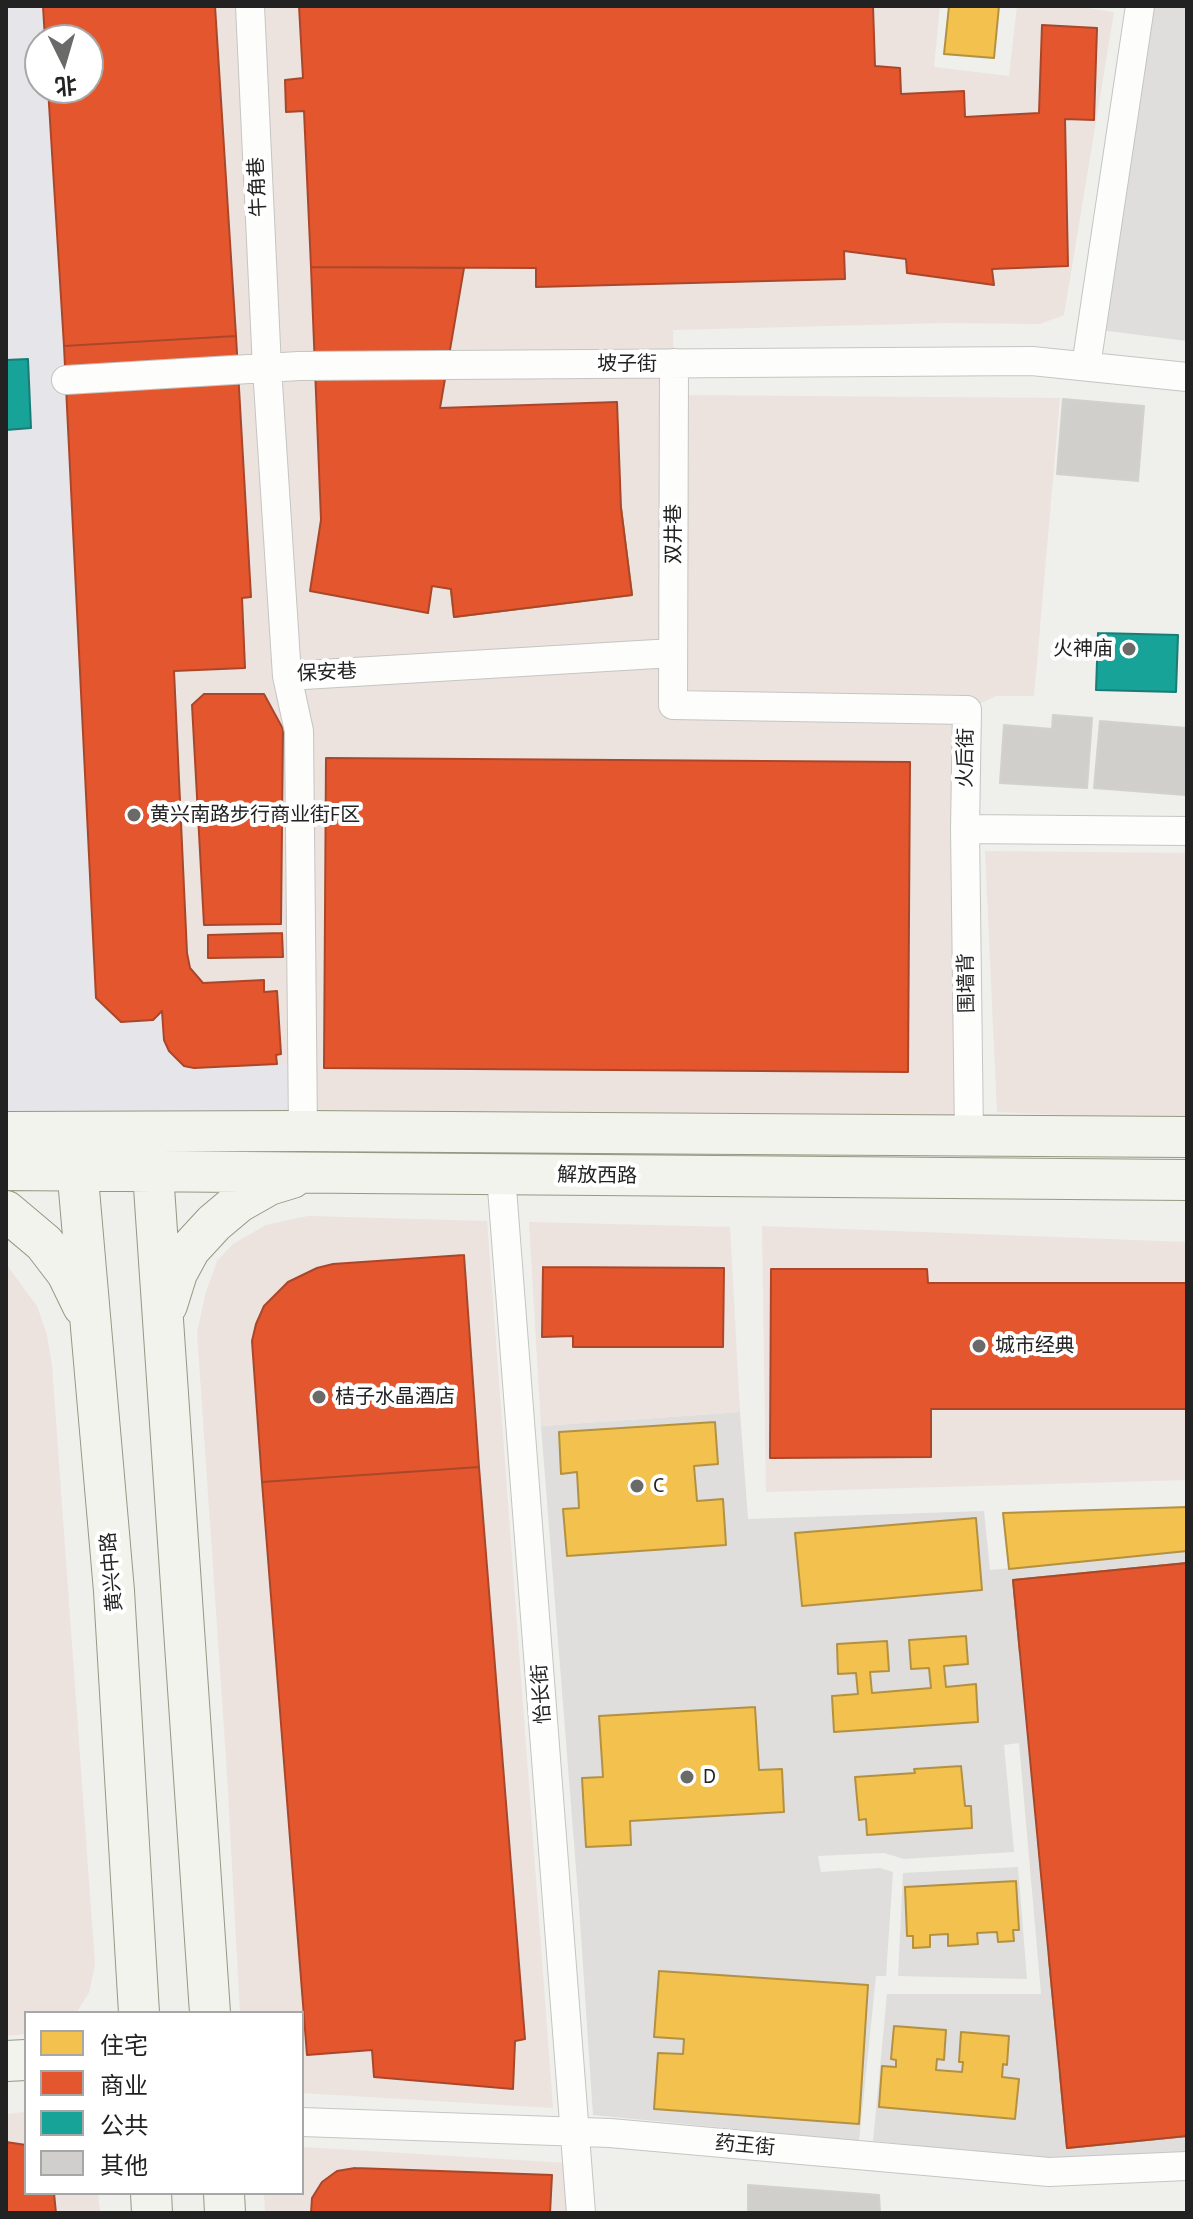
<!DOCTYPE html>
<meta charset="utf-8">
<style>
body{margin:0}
#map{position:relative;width:1193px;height:2219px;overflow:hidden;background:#efefeb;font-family:"PT Sans","Noto Sans SC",sans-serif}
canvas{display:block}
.frame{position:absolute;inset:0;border:8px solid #222;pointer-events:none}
.legend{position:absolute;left:24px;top:2011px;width:280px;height:184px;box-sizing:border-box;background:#fff;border:2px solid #a7a7a7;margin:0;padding:10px 14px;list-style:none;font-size:24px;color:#222}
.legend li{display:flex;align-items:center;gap:16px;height:40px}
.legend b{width:40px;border:2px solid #a7a7a7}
.north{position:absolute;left:24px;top:24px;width:80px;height:80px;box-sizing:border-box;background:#fff;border:2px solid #a7a7a7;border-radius:50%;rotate:175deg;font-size:22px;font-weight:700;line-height:32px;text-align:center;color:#222}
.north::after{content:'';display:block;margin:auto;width:28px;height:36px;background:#6a6a68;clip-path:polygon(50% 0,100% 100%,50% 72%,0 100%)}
</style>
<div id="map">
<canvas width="1193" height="2219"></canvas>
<div class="frame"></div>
<ul class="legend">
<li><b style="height:22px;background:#f2c14e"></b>住宅</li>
<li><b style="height:22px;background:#e4572e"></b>商业</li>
<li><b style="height:22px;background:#17a398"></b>公共</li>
<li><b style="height:22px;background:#d0cfcc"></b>其他</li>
</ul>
<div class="north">北</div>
</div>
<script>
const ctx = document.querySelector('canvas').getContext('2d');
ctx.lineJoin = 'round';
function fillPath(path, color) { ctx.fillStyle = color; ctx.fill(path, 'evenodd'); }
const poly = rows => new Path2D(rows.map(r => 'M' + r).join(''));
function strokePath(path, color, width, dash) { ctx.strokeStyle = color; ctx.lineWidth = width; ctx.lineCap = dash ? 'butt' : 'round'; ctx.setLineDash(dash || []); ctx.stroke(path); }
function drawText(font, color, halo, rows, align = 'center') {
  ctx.font = font + ' "PT Sans","Noto Sans SC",sans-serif'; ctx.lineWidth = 8; ctx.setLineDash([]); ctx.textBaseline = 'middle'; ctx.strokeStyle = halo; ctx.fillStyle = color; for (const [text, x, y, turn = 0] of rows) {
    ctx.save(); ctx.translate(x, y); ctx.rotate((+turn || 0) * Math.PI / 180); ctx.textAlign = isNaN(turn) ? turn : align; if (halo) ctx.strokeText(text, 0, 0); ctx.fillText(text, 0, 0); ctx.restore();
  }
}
const residential = poly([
 [1145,6,1187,6,1187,341,1100,330],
 [740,1412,748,1519,984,1511,990,1570,1187,1551,1187,2152,1059,2160,873,2141,887,1994,1041,1994,1019,1743,1004,1745,1014,1852,904,1859,884,1853,818,1856,821,1872,880,1868,893,1872,886,1976,876,1976,859,2141,593,2115,579,1906,541,1426],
 [1018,1867,1027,1979,898,1976,903,1873]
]);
const commercial = poly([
 [6,6,940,6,934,67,1009,76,1017,6,1074,6,1114,12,1064,315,1040,324,944,323,673,330,674,395,1060,398,1034,696,996,696,967,710,969,1126,6,1121],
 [40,40,88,40,88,88,40,88],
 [985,851,1187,853,1187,1121,997,1112],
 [308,1216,487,1221,553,2108,302,2093,302,2013,240,2013,227,1773,197,1332,206,1292,217,1261,233,1244,266,1225],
 [529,1222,730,1227,740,1412,541,1426],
 [762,1226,1187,1242,1187,1480,766,1492],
 [6,1264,37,1306,47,1335,52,1366,95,1965,89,1993,76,2013,26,2013,26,2034,6,2036],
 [26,2112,26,2193,98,2193,100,2213,6,2213,6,2114],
 [302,2147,567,2163,569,2213,265,2213,264,2193,302,2193]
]);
const plaza = poly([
 [6,6,43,6,45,40,40,40,40,88,48,88,66,372,96,998,121,1022,153,1020,162,1011,164,1040,174,1059,184,1066,194,1068,302,1062,303,1122,6,1121]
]);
const homes = poly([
 [308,6,386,6,386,10,308,11,308,6],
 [949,6,999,6,994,58,944,54,949,6],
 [621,508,632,595,454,617,447,558,575,542,572,514,621,508],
 [715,1422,718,1464,694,1466,697,1501,723,1499,726,1545,567,1556,563,1509,579,1508,577,1472,561,1474,559,1432,715,1422],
 [1187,1507,1187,1551,1009,1569,1003,1513,1187,1507],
 [976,1518,982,1590,802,1606,795,1533,976,1518],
 [1187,1563,1187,1636,1020,1653,1013,1580,1187,1563],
 [966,1636,968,1664,944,1666,946,1687,976,1684,978,1722,834,1732,832,1696,858,1694,856,1673,838,1674,837,1644,887,1641,889,1671,870,1672,872,1693,931,1688,929,1668,911,1669,909,1640,966,1636],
 [1187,1689,1187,1762,1033,1777,1026,1705,1187,1689],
 [755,1707,759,1770,782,1769,784,1812,630,1821,631,1845,586,1847,582,1778,603,1777,599,1716,755,1707],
 [961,1766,965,1806,971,1806,972,1828,867,1835,866,1819,859,1820,855,1777,915,1773,914,1769,961,1766],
 [1187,1825,1187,1898,1045,1912,1038,1839,1187,1825],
 [1016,1881,1019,1930,1013,1930,1014,1941,998,1942,997,1932,977,1933,978,1944,948,1946,948,1934,930,1935,930,1947,913,1948,913,1936,907,1936,905,1887,1016,1881],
 [1187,1945,1187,2019,1056,2031,1049,1959,1187,1945],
 [659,1971,868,1985,859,2124,654,2109,658,2053,683,2054,684,2039,654,2037,659,1971],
 [894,2026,946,2030,944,2060,937,2059,936,2070,962,2072,963,2062,959,2062,961,2032,1009,2036,1007,2065,1003,2064,1002,2077,1019,2079,1015,2119,879,2107,882,2066,896,2067,896,2060,891,2059,894,2026],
 [1187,2063,1187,2136,1067,2148,1060,2075,1187,2063]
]);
const shops = poly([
 [43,6,215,6,236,336,64,346,48,88,88,88,88,40,45,40,43,6],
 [299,6,873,6,875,66,900,68,901,94,964,91,965,117,1039,113,1042,25,1097,28,1094,120,1065,119,1068,266,992,269,994,285,907,273,906,259,844,251,845,279,536,287,536,268,311,267,304,111,286,112,285,80,303,78,299,6],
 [311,267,464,268,440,408,617,402,621,508,632,595,454,617,451,589,432,586,428,613,310,591,321,520,311,267],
 [236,336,251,597,242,598,245,668,174,671,187,953,190,968,203,983,264,980,264,992,277,991,281,1054,276,1055,277,1064,194,1068,184,1066,169,1051,164,1040,162,1011,153,1020,121,1022,96,998,64,346,236,336],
 [204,694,264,694,283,729,281,924,204,925,192,705,204,694],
 [326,758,910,762,908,1072,324,1068,326,758],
 [282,933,283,957,208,958,208,935,282,933],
 [464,1255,479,1467,262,1482,252,1341,256,1324,264,1306,288,1282,317,1268,333,1264,464,1255],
 [543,1267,724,1268,723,1347,573,1347,573,1336,542,1337,543,1267],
 [771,1269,927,1269,928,1283,1187,1283,1187,1409,931,1409,931,1457,770,1458,771,1269],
 [479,1467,525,2039,515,2041,513,2089,374,2077,372,2050,307,2055,262,1482,479,1467],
 [1187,1563,1187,2136,1067,2148,1013,1580,1187,1563],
 [6,2142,26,2145,26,2193,54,2193,56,2213,6,2213,6,2142],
 [355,2168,552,2175,550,2213,311,2213,312,2198,322,2182,337,2171,355,2168]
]);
const public = poly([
 [28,359,31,428,6,430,6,360,28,359],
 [1098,633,1178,635,1176,692,1096,690,1098,633]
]);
const building = poly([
 [1063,399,1144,406,1138,481,1057,474,1063,399],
 [1053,715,1092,718,1087,788,1000,783,1004,725,1052,729,1053,715],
 [1100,721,1187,728,1185,795,1094,788,1100,721],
 [748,2185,879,2195,880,2213,748,2213,748,2185]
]);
const street = poly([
 [250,6,267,368,287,676,673,653],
 [674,363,673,705,967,710,965,829,1187,831],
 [1086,366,1140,6],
 [66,380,299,366,1032,361,1187,377],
 [287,676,299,731,303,1131],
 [965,829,969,1136],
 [501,1175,581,2213],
 [302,2122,610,2133,1049,2172,1187,2166]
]);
const secondary = poly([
 [6,1132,303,1131,1187,1137],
 [151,1143,210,2013],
 [75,1144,114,1591,139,2013],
 [6,1170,1187,1180],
 [6,1211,44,1243,67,1273,83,1306],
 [167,1305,177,1273,190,1249,214,1223,239,1202,269,1185,292,1178],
 [6,2061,26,2060],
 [151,2193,152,2213],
 [224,2193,225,2213]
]);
const markers = [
 [1129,649,8,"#6a6a68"],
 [134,815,8,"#6a6a68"],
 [979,1346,8,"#6a6a68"],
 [319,1397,8,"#6a6a68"],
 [637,1486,8,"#6a6a68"],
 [687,1777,8,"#6a6a68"]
];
const streetNames = [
 ["牛角巷",258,187,-93],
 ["坡子街",627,364],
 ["双井巷",674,534,-90],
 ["保安巷",327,673,-3],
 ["火后街",966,758,-89],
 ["围墙背",967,983,-91],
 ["解放西路",597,1176,1],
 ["黄兴中路",112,1572,-95],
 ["怡长街",542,1694,-94],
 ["药王街",745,2146,5]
];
const poiNames = [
 ["火神庙",1113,649,"right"],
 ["黄兴南路步行商业街F区",150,815],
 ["城市经典",995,1346],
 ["桔子水晶酒店",335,1397],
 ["C",653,1486],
 ["D",703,1777]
];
fillPath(residential, '#dfdedc');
fillPath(commercial, '#ece2de');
fillPath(plaza, '#e6e5e9');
fillPath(homes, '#f2c14e');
strokePath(homes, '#b49141', 2);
fillPath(shops, '#e4572e');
strokePath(shops, '#aa472a', 2);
fillPath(public, '#17a398');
strokePath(public, '#1a7c75', 2);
fillPath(building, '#d0cfcc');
strokePath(building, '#d2d1cc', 2);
strokePath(street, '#c5c5c3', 30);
strokePath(secondary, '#949983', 42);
strokePath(street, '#fdfdfc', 28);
strokePath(secondary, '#f2f3ed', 40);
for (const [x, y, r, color] of markers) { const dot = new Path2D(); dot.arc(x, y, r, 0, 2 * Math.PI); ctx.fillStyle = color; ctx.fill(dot); strokePath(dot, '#fff', 3); }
drawText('20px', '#222', '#fff', streetNames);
drawText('20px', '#222', '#fff', poiNames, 'left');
</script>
